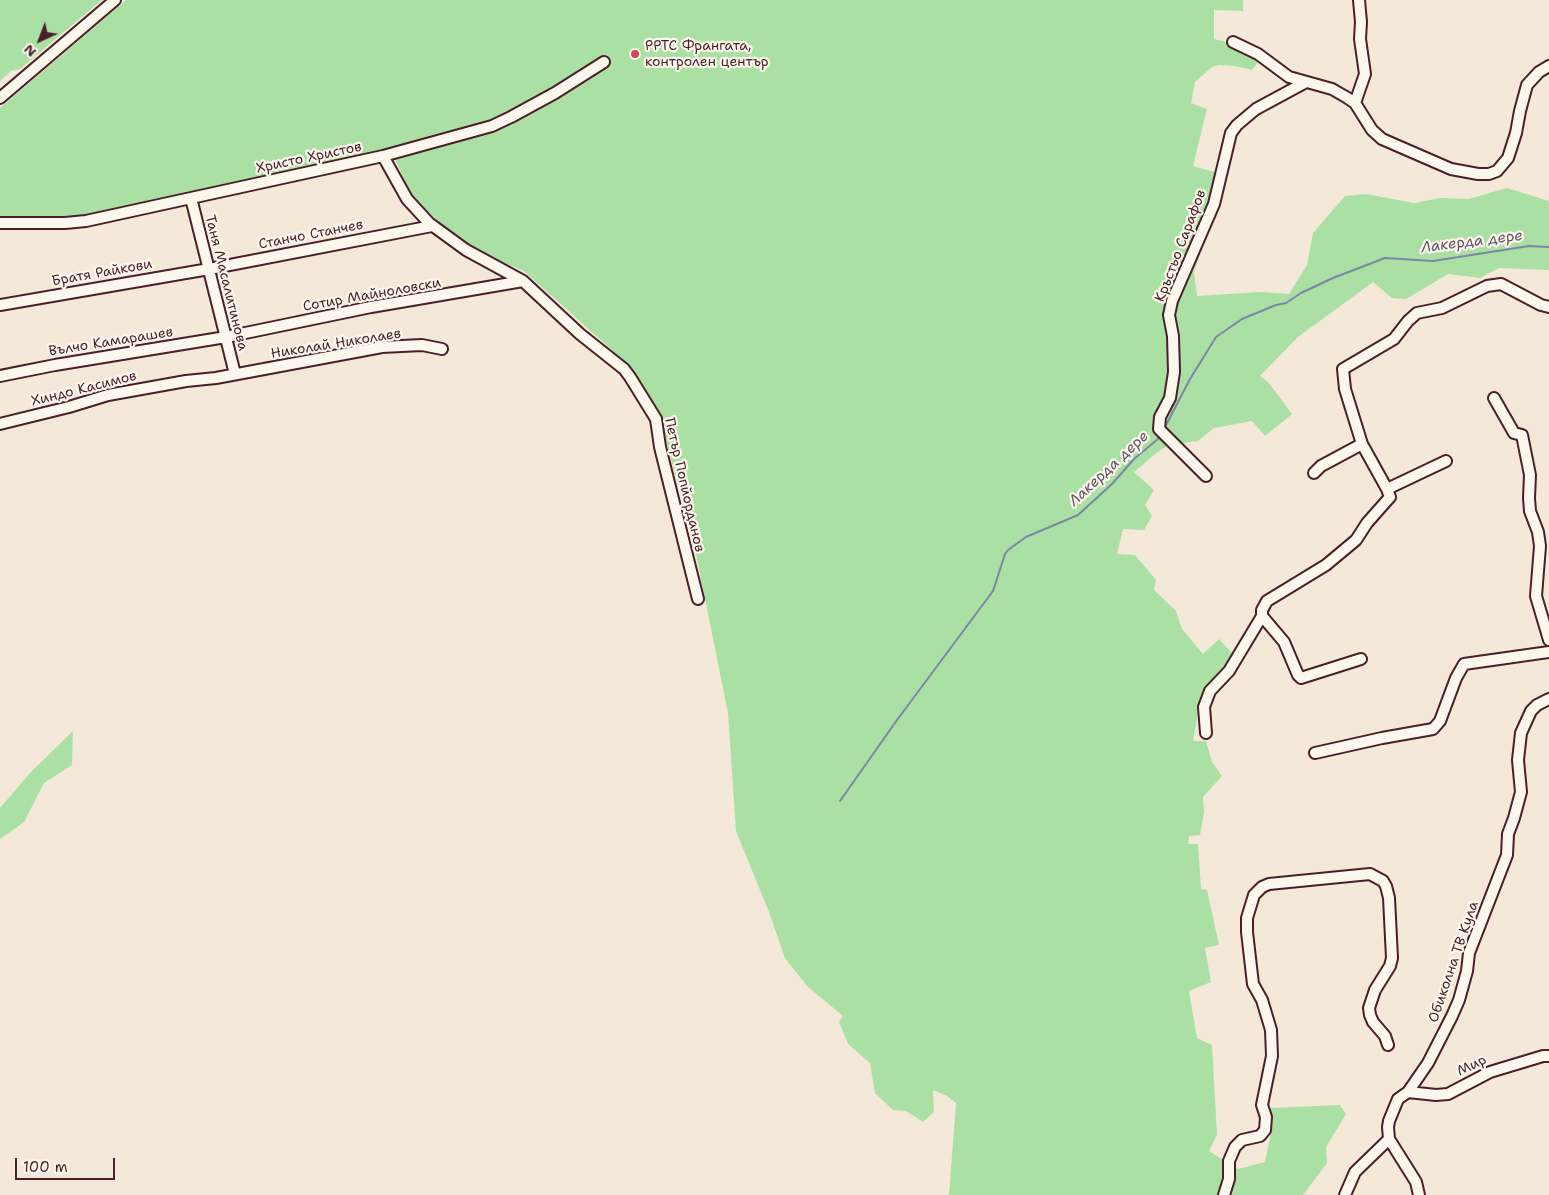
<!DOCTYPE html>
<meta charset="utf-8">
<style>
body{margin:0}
#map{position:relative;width:1549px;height:1195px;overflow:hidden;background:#f4e9d8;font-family:"Shantell Sans",sans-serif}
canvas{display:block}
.north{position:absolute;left:15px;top:15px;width:50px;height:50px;-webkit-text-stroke:4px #fbf7ec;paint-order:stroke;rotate:223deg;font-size:14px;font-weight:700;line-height:20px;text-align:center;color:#4a1f2b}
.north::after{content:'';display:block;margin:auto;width:18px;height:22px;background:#4a1f2b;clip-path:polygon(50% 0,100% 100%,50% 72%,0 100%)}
.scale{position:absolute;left:15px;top:1158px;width:100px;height:22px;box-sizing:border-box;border:2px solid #4a1f2b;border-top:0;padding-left:6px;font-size:15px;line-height:18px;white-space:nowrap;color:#4a1f2b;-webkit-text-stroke:4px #fbf7ec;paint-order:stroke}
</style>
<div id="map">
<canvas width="1549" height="1195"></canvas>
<div class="north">N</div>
<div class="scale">100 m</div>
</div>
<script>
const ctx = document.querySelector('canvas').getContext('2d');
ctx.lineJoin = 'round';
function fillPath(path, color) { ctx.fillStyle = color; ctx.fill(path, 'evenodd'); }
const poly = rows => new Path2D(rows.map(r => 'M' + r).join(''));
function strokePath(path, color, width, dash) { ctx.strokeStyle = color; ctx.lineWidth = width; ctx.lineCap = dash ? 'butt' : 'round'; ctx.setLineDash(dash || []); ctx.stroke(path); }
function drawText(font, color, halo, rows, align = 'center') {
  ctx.font = font + ' "Shantell Sans",sans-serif'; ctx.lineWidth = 4.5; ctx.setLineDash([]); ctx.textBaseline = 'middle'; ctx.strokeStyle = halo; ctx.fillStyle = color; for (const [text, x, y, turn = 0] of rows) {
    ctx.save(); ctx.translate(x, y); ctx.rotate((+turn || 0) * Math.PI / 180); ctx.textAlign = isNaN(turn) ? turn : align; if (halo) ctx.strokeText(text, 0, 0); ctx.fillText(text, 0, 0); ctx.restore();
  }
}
const green = poly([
 [0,0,102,0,20,69,11,71,0,81],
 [126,0,1243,0,1243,11,1214,10,1214,39,1242,46,1262,57,1252,70,1235,66,1219,65,1212,67,1195,82,1191,103,1207,109,1193,166,1225,175,1213,218,1194,272,1197,296,1261,292,1289,294,1307,265,1313,233,1345,196,1366,194,1414,203,1440,198,1469,199,1507,188,1549,201,1549,270,1499,268,1480,278,1448,274,1406,299,1392,298,1373,282,1298,337,1260,376,1268,382,1292,414,1265,436,1252,421,1214,428,1198,441,1168,445,1154,455,1134,472,1154,490,1145,505,1152,516,1144,530,1123,529,1117,554,1135,555,1156,580,1154,590,1176,611,1182,629,1203,654,1219,639,1233,654,1225,672,1204,688,1199,708,1193,741,1206,741,1212,762,1222,776,1203,797,1204,812,1200,835,1189,836,1188,844,1198,844,1201,889,1207,890,1219,945,1205,948,1211,982,1189,991,1197,1038,1212,1045,1217,1135,1209,1151,1238,1169,1265,1162,1271,1133,1271,1108,1340,1105,1346,1114,1326,1147,1327,1163,1303,1195,949,1195,956,1103,947,1096,933,1090,934,1112,923,1122,906,1111,893,1110,875,1093,870,1063,848,1044,839,1022,843,1016,807,986,785,958,769,912,736,831,728,713,694,544,660,419,632,368,524,271,477,252,443,226,411,195,390,148,88,219,0,221,0,108],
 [73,731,72,765,44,783,24,822,0,839,0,808,30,773]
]);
const stream = poly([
 [1164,429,1190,379,1216,337,1242,319,1276,305,1286,303,1301,293,1333,278,1385,258,1433,261,1529,246,1549,247],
 [840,801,897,720,993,591,1005,554,1008,550,1026,537,1078,515,1112,484,1134,459,1158,439,1160,435]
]);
const minor = poly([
 [1233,42,1258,54,1289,77,1332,89,1346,97,1355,103,1372,130,1382,139,1451,169,1478,174,1489,174,1497,171,1508,158,1516,133,1520,111,1527,85,1539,72,1549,66],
 [0,98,115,0],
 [1355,103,1365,74,1360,39,1361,22,1359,0],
 [383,156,407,199,429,223,466,250,523,281,580,334,624,369,630,377,656,419,660,447,698,599],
 [191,198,235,374],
 [0,223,65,223,86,221,383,156,492,126,511,117,555,93,604,62],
 [0,305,209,269,432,226],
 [0,376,55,365,226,337,371,307,523,281],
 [1494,398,1514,433,1522,435,1530,475,1529,498,1530,511,1538,532,1540,546,1536,596,1549,640],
 [0,424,69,407,108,395,186,381,216,378,382,347,422,345,442,349],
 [1314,473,1321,466,1362,444],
 [1206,476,1159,429,1160,417,1170,398,1174,372,1173,336,1169,315,1172,301,1214,204,1231,133,1237,125,1256,109,1306,82],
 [1387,489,1446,461],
 [1262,616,1284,642,1298,675,1301,678,1361,659],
 [1206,733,1204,707,1210,691,1229,671,1262,616,1262,610,1267,601,1326,565,1356,540,1367,523,1390,497,1387,489,1362,444,1345,389,1343,369,1394,339,1408,321,1417,313,1442,308,1487,286,1501,284,1541,305,1549,307],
 [1315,753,1382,738,1433,729,1440,721,1456,678,1464,664,1549,652],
 [1408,1092,1436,1095,1448,1094,1490,1072,1543,1056,1549,1056],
 [1224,1195,1229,1179,1229,1161,1235,1147,1242,1140,1260,1136,1265,1130,1266,1117,1262,1105,1272,1056,1271,1030,1262,1000,1253,984,1247,932,1247,918,1254,895,1262,887,1269,884,1370,874,1383,881,1386,886,1389,898,1392,958,1390,966,1375,990,1369,1008,1370,1015,1373,1022,1385,1036,1388,1045],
 [1345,1195,1355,1172,1389,1139],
 [1419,1195,1416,1182,1389,1139,1388,1127,1389,1121,1398,1099,1408,1092,1428,1063,1452,1016,1459,1000,1467,971,1469,953,1507,855,1508,834,1514,818,1521,792,1518,760,1521,733,1531,711,1537,705,1549,699]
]);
const markers = [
 [635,54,5,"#d1495b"]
];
const poiNames = [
 ["РРТС Франгата,",645,46],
 ["контролен център",645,62]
];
const streetNames = [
 ["Христо Христов",309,158,-12],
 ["Станчо Станчев",311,235,-11],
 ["Кръстьо Сарафов",1181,246,-69],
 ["Братя Райкови",102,273,-10],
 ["Таня Масалитинова",226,283,76],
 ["Сотир Майноловски",372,295,-10],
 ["Вълчо Камарашев",111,342,-9],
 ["Николай Николаев",336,344,-9],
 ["Хиндо Касимов",84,389,-14],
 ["Петър Попйорданов",684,485,77],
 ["Обиколна ТВ Кула",1454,962,-71],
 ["Мир",1472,1066,-26]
];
const waterNames = [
 ["Лакерда дере",1472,242,-7],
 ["Лакерда дере",1109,469,-43]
];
fillPath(green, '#aae0a4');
strokePath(stream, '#7c87a7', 2);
strokePath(minor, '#4a1f2b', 14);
strokePath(minor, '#fbf7ec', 10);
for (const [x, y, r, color] of markers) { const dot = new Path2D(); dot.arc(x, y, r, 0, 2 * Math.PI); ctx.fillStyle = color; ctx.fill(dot); strokePath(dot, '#fbf7ec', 2); }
drawText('14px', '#4a1f2b', '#fbf7ec', poiNames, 'left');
drawText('14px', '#4a1f2b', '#fbf7ec', streetNames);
drawText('italic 15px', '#635369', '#fbf7ec', waterNames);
</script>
